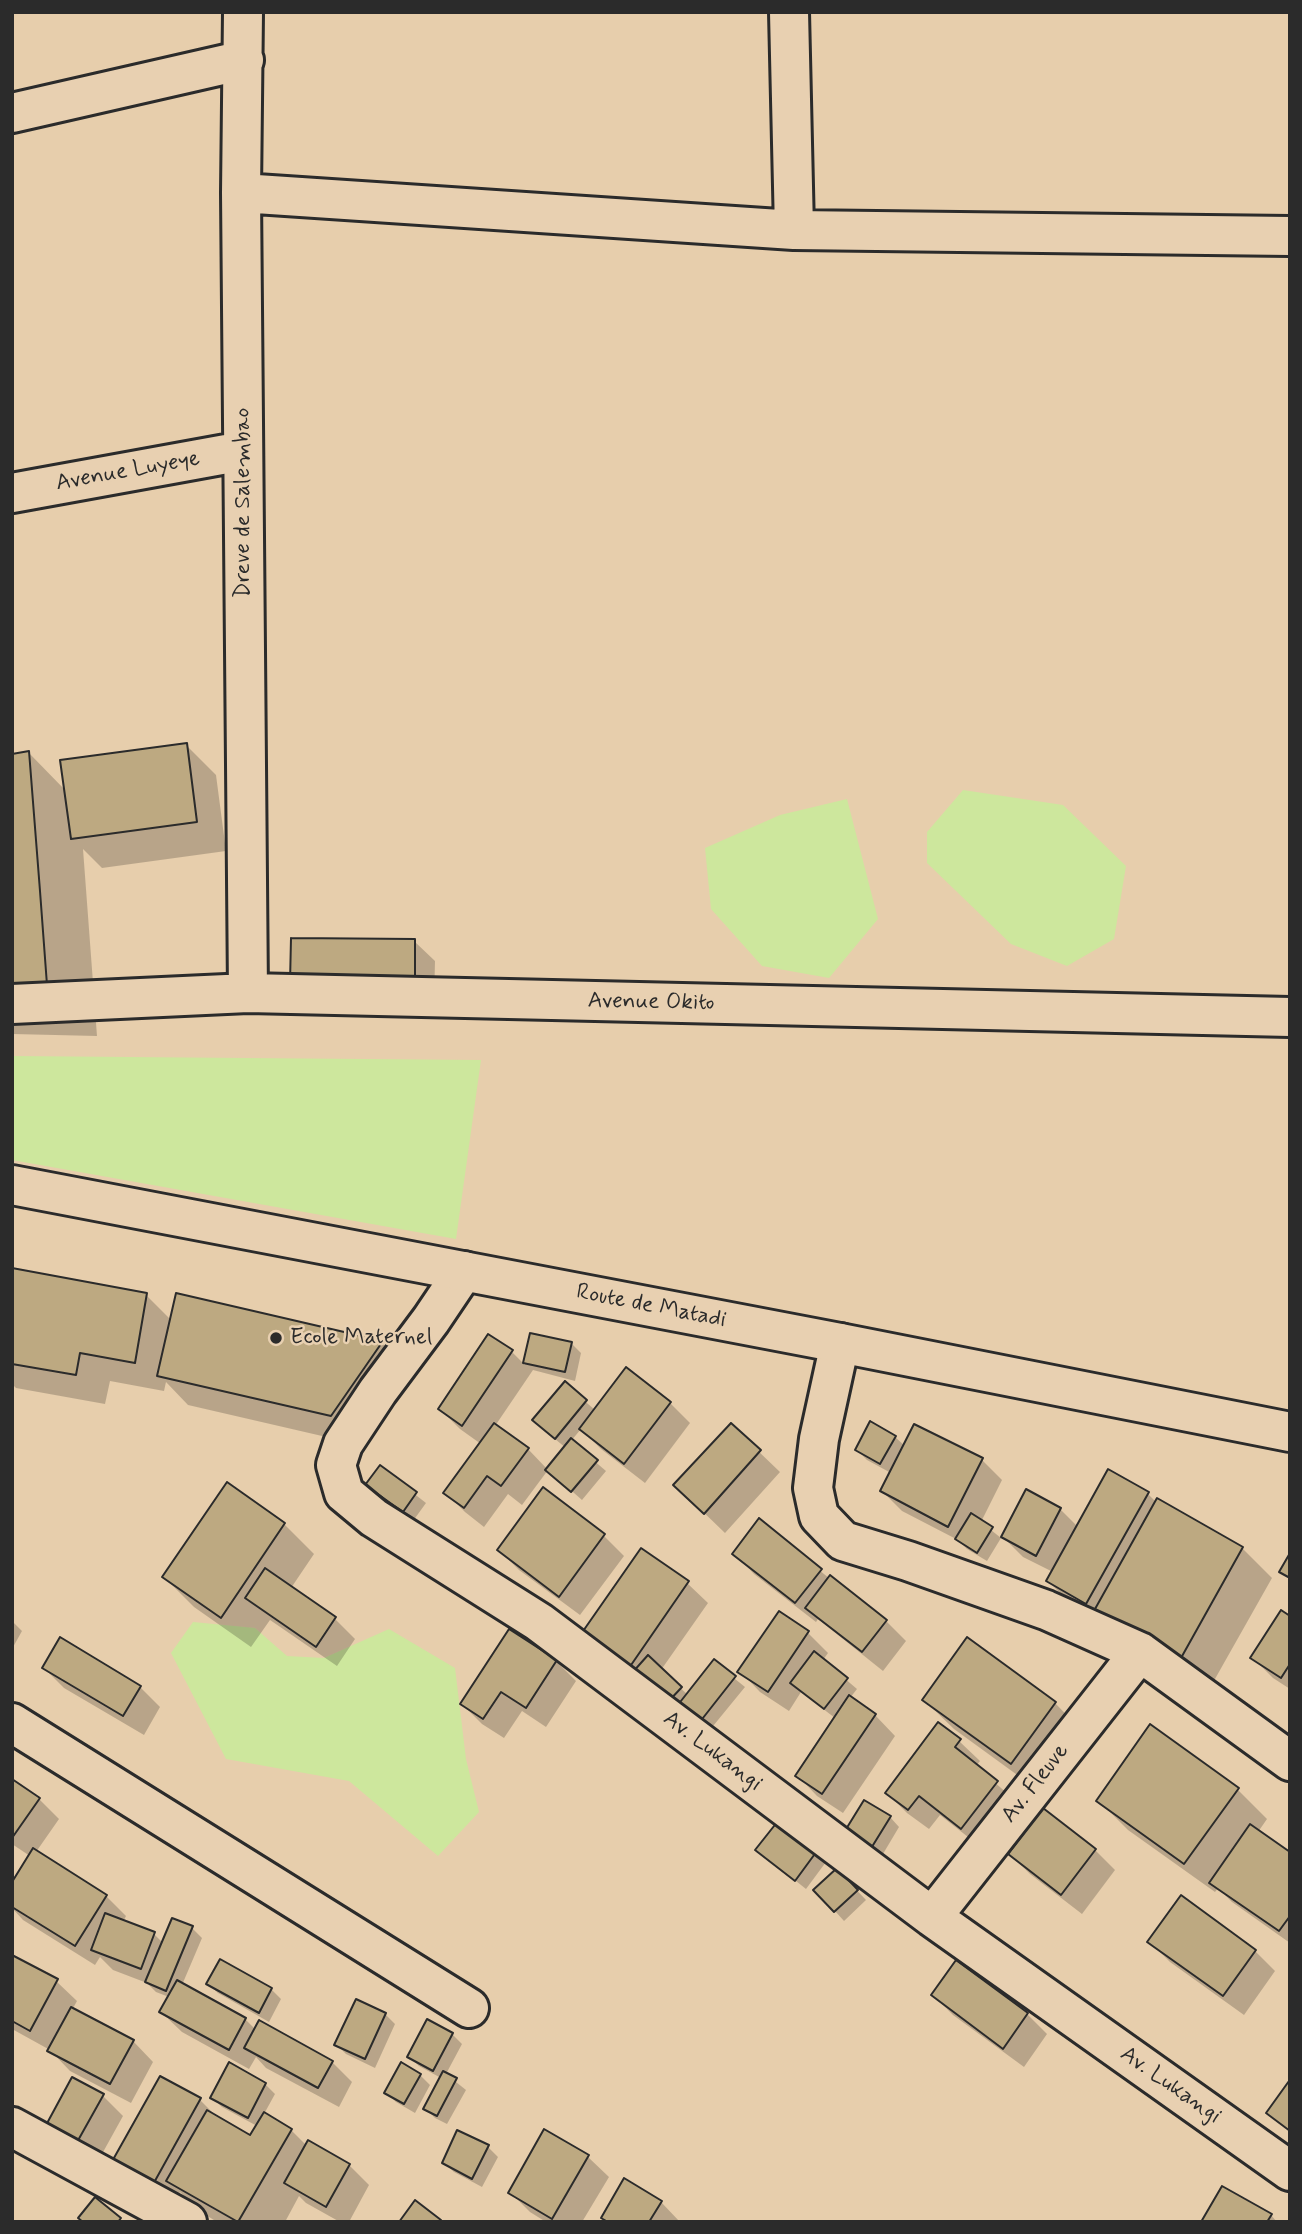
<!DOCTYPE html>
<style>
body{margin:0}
#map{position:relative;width:1302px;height:2234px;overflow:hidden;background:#e7ceac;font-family:Mynerve,sans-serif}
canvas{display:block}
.frame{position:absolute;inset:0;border:14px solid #2b2b2b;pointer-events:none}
</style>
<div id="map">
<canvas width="1302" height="2234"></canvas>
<div class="frame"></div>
</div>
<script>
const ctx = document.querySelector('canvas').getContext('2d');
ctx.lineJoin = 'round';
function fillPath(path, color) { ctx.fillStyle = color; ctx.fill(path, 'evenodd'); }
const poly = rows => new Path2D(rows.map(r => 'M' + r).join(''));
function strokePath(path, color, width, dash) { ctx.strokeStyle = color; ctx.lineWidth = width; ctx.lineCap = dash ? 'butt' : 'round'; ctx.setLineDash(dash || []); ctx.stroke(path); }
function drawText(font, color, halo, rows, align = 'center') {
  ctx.font = font + ' Mynerve,sans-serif'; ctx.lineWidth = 5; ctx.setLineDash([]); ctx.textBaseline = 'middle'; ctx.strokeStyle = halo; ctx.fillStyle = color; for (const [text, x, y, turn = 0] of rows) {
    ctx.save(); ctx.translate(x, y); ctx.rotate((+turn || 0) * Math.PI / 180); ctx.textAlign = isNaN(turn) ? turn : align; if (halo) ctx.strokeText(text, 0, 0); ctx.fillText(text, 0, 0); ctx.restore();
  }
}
const green = poly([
 [963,790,1063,805,1126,866,1114,939,1067,966,1011,944,927,863,927,832],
 [847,799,878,919,829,978,762,966,711,909,705,848,780,815],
 [12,1056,481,1060,456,1239,12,1160],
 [193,1622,255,1628,287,1656,324,1658,389,1629,455,1668,466,1759,479,1812,438,1856,349,1781,226,1759,171,1653]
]);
const shadow = poly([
 [186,745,216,775,226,851,102,868,83,849,97,1036,12,1034,12,756,29,753,66,791],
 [414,941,435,961,434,1004,312,1003],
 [12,1270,146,1295,171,1320,382,1343,411,1372,361,1445,188,1405,166,1382,164,1391,110,1381,105,1404,16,1388,12,1384],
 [531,1335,571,1343,581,1353,575,1381,533,1370,495,1426,528,1449,548,1470,566,1448,544,1430,565,1384,595,1410,670,1403,690,1423,645,1483,601,1449,581,1429,571,1441,606,1471,582,1500,548,1470,522,1505,508,1494,484,1527,465,1512,445,1492,481,1444,460,1429,440,1409,512,1352,525,1365],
 [731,1425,780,1472,725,1533,696,1505],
 [895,1437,905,1446,982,1460,1002,1480,981,1522,1001,1538,987,1561,967,1549,958,1540,902,1511,882,1491,891,1473,867,1460,857,1450],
 [380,1467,426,1503,413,1521,368,1484],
 [227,1485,284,1524,314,1554,291,1588,335,1619,355,1639,337,1666,270,1620,251,1647,194,1607,164,1577],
 [544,1490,604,1536,624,1556,580,1615,519,1570,499,1550],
 [1148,1494,1157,1503,1242,1548,1272,1578,1211,1686,1068,1601,1048,1581,1053,1572,1023,1557,1003,1537,1060,1509,1078,1527],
 [760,1521,830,1579,886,1621,906,1641,883,1671,818,1619,816,1622,754,1574,734,1553],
 [687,1583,708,1603,661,1670,688,1695,714,1662,745,1687,709,1731,583,1634],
 [1290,1618,1290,1689,1273,1678,1253,1658],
 [12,1621,22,1631,12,1649],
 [808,1633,828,1653,823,1660,857,1689,850,1698,875,1715,895,1736,843,1813,817,1796,797,1775,835,1718,801,1692,789,1711,760,1692,740,1671],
 [556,1661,576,1681,546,1727,522,1711,504,1738,482,1724,462,1704],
 [44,1668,140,1687,160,1707,144,1735,64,1688],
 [924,1700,1055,1703,1084,1733,1042,1793,954,1729],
 [959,1741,980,1761,976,1766,1017,1802,982,1848,940,1815,929,1829,907,1813,887,1793],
 [12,1781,39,1799,59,1819,36,1852,106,1896,126,1916,123,1922,154,1934,163,1943,192,1928,202,1938,182,1985,245,2019,256,2030,332,2062,352,2082,339,2107,266,2068,256,2057,249,2069,182,2032,161,2012,169,1997,156,1992,147,1983,113,1970,100,1957,95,1965,23,1920,12,1908,12,1885,30,1856,12,1844],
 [1237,1789,1267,1819,1258,1832,1290,1854,1290,1943,1232,1902,1218,1888,1215,1892,1128,1830,1098,1800],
 [890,1817,899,1827,880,1859,855,1844],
 [757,1850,816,1853,826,1862,806,1889],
 [1095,1850,1115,1870,1082,1914,1030,1874,1010,1854],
 [847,1880,866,1900,844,1921,835,1911],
 [1150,1942,1255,1951,1275,1971,1244,2015,1170,1962],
 [12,1957,56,1981,77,2001,72,2010,133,2041,153,2062,131,2103,70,2071,50,2050,12,2029],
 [220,1961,271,1989,281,1999,269,2022,218,1993,208,1984],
 [957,1963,1027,2014,1047,2034,1024,2067,953,2015,933,1995],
 [385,2014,395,2024,375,2068,346,2054,336,2044],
 [452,2034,462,2044,446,2074,466,2090,447,2124,435,2118,426,2109,441,2078,419,2066,409,2057],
 [420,2075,430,2085,415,2113,396,2102,387,2093],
 [265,2084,275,2094,264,2114,291,2130,307,2146,349,2165,369,2185,349,2222,340,2222,306,2203,299,2196,285,2222,217,2222,198,2210,180,2192,172,2207,133,2185,200,2100,220,2120,250,2138,257,2126,222,2107,212,2098],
 [103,2096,123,2116,97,2163,67,2147],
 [545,2131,588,2157,609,2177,582,2222,546,2222,530,2212,510,2192],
 [488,2147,498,2157,482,2187,454,2172,444,2163],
 [661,2202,680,2222,607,2222,603,2218],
 [1271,2215,1277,2222,1203,2222]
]);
const building = poly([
 [187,743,197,822,71,839,60,760,187,743],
 [29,751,40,891,47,985,12,984,12,754,29,751],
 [291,938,415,939,415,985,290,983,291,938],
 [12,1268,147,1293,135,1363,80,1353,76,1375,12,1364,12,1268],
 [176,1293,383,1341,331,1416,157,1376,176,1293],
 [530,1333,572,1342,565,1372,523,1363,530,1333],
 [488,1334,513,1350,462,1426,438,1409,488,1334],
 [626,1367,671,1402,624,1464,579,1429,626,1367],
 [565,1381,587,1400,555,1439,532,1420,565,1381],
 [870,1421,896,1436,880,1464,855,1450,870,1421],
 [494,1423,529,1448,501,1486,487,1476,464,1508,443,1493,494,1423],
 [731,1423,761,1450,704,1514,673,1485,731,1423],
 [914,1424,983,1458,948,1527,880,1491,914,1424],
 [571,1438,598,1460,571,1492,545,1470,571,1438],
 [380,1465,417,1492,403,1512,365,1485,380,1465],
 [1108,1469,1149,1492,1086,1604,1046,1581,1108,1469],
 [227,1482,285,1523,221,1618,162,1577,227,1482],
 [543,1487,605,1534,559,1597,497,1550,543,1487],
 [1026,1489,1061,1508,1036,1556,1001,1537,1026,1489],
 [1157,1498,1243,1547,1181,1658,1095,1609,1157,1498],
 [971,1513,993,1527,977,1553,955,1539,971,1513],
 [759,1518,822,1569,795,1603,732,1554,759,1518],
 [641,1548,689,1581,629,1668,581,1634,641,1548],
 [1290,1553,1290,1578,1279,1572,1290,1553],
 [265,1568,336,1617,316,1647,245,1598,265,1568],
 [830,1575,887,1620,862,1652,805,1608,830,1575],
 [1281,1610,1290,1616,1290,1664,1281,1678,1250,1658,1281,1610],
 [779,1611,809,1631,768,1692,737,1672,779,1611],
 [509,1629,557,1660,526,1708,501,1692,483,1719,460,1704,509,1629],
 [60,1637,141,1686,123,1716,42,1668,60,1637],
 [967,1637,1056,1702,1011,1764,922,1700,967,1637],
 [814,1651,848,1678,824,1709,790,1683,814,1651],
 [648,1655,682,1687,666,1704,632,1673,648,1655],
 [714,1659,736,1676,699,1723,677,1706,714,1659],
 [849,1695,876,1714,822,1794,795,1776,849,1695],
 [938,1722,961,1739,955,1747,998,1781,961,1829,919,1796,908,1810,885,1793,938,1722],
 [1150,1724,1239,1788,1184,1864,1096,1801,1150,1724],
 [12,1779,40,1798,12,1838,12,1779],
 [864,1800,891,1816,870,1850,843,1834,864,1800],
 [1043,1808,1096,1849,1061,1895,1008,1854,1043,1808],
 [778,1821,817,1851,795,1881,755,1850,778,1821],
 [1250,1824,1290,1852,1290,1916,1279,1931,1209,1883,1250,1824],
 [33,1848,107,1895,75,1946,12,1907,12,1882,33,1848],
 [837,1868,858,1890,834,1912,813,1890,837,1868],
 [1181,1895,1256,1950,1223,1996,1147,1942,1181,1895],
 [105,1913,155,1932,141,1969,91,1950,105,1913],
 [172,1918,193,1926,166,1991,145,1982,172,1918],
 [12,1955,58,1979,30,2031,12,2021,12,1955],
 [220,1959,272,1988,259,2013,206,1984,220,1959],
 [956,1960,1028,2013,1003,2049,931,1995,956,1960],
 [177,1980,246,2018,229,2050,159,2012,177,1980],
 [356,1999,386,2013,365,2059,334,2045,356,1999],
 [71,2007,134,2040,110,2084,47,2051,71,2007],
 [427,2019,453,2033,433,2071,407,2057,427,2019],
 [259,2020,333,2061,318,2088,244,2048,259,2020],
 [229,2062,266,2083,248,2118,210,2098,229,2062],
 [401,2062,421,2074,404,2104,384,2093,401,2062],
 [443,2071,457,2078,437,2116,423,2109,443,2071],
 [160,2076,201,2098,151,2188,110,2165,160,2076],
 [72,2077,104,2094,76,2144,45,2127,72,2077],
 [1289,2081,1290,2082,1290,2131,1266,2113,1289,2081],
 [207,2110,250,2135,264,2112,292,2129,238,2222,166,2181,207,2110],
 [544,2129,589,2155,552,2219,508,2193,544,2129],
 [457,2130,489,2145,472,2179,442,2163,457,2130],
 [308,2140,350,2164,326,2207,284,2183,308,2140],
 [624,2178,662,2201,649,2222,608,2222,601,2218,624,2178],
 [1222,2186,1272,2214,1267,2222,1201,2222,1222,2186],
 [95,2197,121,2218,118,2222,83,2222,78,2218,95,2197],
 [415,2200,441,2220,440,2222,399,2222,415,2200]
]);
const street = poly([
 [243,12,241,193,248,993],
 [789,12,794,230],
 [12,113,244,60],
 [241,193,794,230,1290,236],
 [12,493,243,451],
 [12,1004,248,993,1290,1017],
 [464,1271,431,1320,378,1391,343,1444,336,1465,344,1493,374,1518,539,1622,932,1917,1290,2171],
 [840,1343,819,1439,813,1488,819,1516,843,1541,908,1561,1046,1610,1140,1652,1290,1761],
 [12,1723,469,2008],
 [932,1917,1140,1652],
 [12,2127,187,2222]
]);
const primary = poly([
 [12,1185,840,1343,1290,1432]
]);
const markers = [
 [276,1338,7,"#2b2b2b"]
];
const streetNames = [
 ["Avenue Luyeye",128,472,-10],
 ["Dreve de Salembao",244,503,-90],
 ["Avenue Okito",651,1003,1],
 ["Route de Matadi",651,1307,11],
 ["Av. Lukangi",712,1752,37],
 ["Av. Fleuve",1036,1784,-52],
 ["Av. Lukangi",1170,2086,35]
];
const poiNames = [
 ["Ecole Maternel",290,1338]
];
fillPath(green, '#cde79d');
fillPath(shadow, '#0003');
fillPath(building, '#bda981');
strokePath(building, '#2b2b2b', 2);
strokePath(street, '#2b2b2b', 44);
strokePath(primary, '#2b2b2b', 44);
strokePath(street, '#e8d0b1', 38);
strokePath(primary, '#e8d0b1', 38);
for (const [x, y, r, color] of markers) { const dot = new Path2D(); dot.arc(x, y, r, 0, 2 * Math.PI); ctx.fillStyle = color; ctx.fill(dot); strokePath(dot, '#e8d0b1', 2.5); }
drawText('23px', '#2b2b2b', '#e8d0b1', streetNames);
drawText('23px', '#2b2b2b', '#e8d0b1', poiNames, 'left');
</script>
